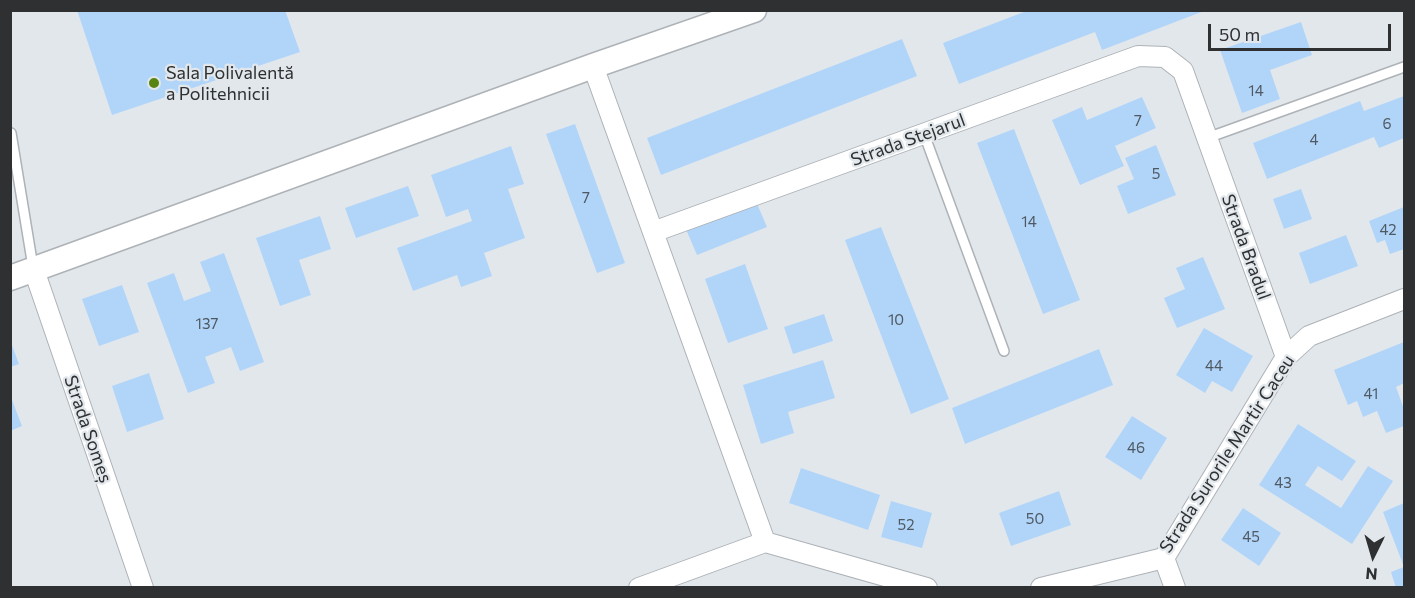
<!DOCTYPE html>
<meta charset="utf-8">
<style>
body{margin:0}
#map{position:relative;width:1415px;height:598px;overflow:hidden;background:#e2e7ec;font-family:Commissioner,sans-serif}
canvas{display:block}
.frame{position:absolute;inset:0;border:12px solid #2e3031;pointer-events:none}
.north{position:absolute;left:1343px;top:526px;width:60px;height:60px;-webkit-text-stroke:4px #e2e7ec;paint-order:stroke;rotate:185deg;font-size:16px;font-weight:700;line-height:24px;text-align:center;color:#2e3031}
.north::after{content:'';display:block;margin:auto;width:21px;height:27px;background:#2e3031;clip-path:polygon(50% 0,100% 100%,50% 72%,0 100%)}
.scale{position:absolute;left:1208px;top:24px;width:183px;height:27px;box-sizing:border-box;border:3px solid #2e3031;border-top:0;padding-left:8px;font-size:18px;line-height:21px;white-space:nowrap;color:#2e3031;-webkit-text-stroke:4px #e2e7ec;paint-order:stroke}
</style>
<div id="map">
<canvas width="1415" height="598"></canvas>
<div class="frame"></div>
<div class="north">N</div>
<div class="scale">50 m</div>
</div>
<script>
const ctx = document.querySelector('canvas').getContext('2d');
ctx.lineJoin = 'round';
function fillPath(path, color) { ctx.fillStyle = color; ctx.fill(path, 'evenodd'); }
const poly = rows => new Path2D(rows.map(r => 'M' + r).join(''));
function strokePath(path, color, width, dash) { ctx.strokeStyle = color; ctx.lineWidth = width; ctx.lineCap = dash ? 'butt' : 'round'; ctx.setLineDash(dash || []); ctx.stroke(path); }
function drawText(font, color, halo, rows, align = 'center') {
  ctx.font = font + ' Commissioner,sans-serif'; ctx.lineWidth = 4.5; ctx.setLineDash([]); ctx.textBaseline = 'middle'; ctx.strokeStyle = halo; ctx.fillStyle = color; for (const [text, x, y, turn = 0] of rows) {
    ctx.save(); ctx.translate(x, y); ctx.rotate((+turn || 0) * Math.PI / 180); ctx.textAlign = isNaN(turn) ? turn : align; if (halo) ctx.strokeText(text, 0, 0); ctx.fillText(text, 0, 0); ctx.restore();
  }
}
const building = poly([
 [77,10,285,10,300,52,112,115],
 [1029,10,1204,10,1204,11,1102,50,1095,32,959,84,943,43],
 [1301,22,1312,55,1270,70,1280,99,1242,113,1220,50],
 [902,39,917,76,661,175,647,138],
 [1404,96,1404,138,1379,148,1374,137,1267,179,1253,143,1360,101,1364,111],
 [1142,97,1156,128,1115,146,1124,166,1080,185,1052,120,1082,107,1087,120],
 [575,124,625,263,597,273,546,134],
 [1014,129,1080,300,1043,314,977,143],
 [1156,145,1176,195,1128,214,1117,186,1134,179,1125,158],
 [511,146,524,184,508,189,525,238,484,253,492,276,461,287,457,275,413,291,397,248,472,221,468,209,446,217,431,175],
 [408,186,419,216,356,238,345,208],
 [1301,189,1312,219,1284,229,1273,199],
 [755,199,767,227,697,255,685,227],
 [1404,207,1404,249,1390,254,1385,240,1377,243,1369,221],
 [320,216,331,249,299,260,311,295,280,306,256,238],
 [881,227,949,399,911,414,845,240],
 [1346,235,1358,266,1310,284,1299,253],
 [224,253,264,362,240,371,231,347,205,357,215,383,188,393,147,283,174,273,184,301,211,291,200,262],
 [1203,257,1225,309,1177,328,1164,298,1185,289,1176,268],
 [745,264,768,329,728,343,705,279],
 [122,285,139,332,99,346,82,299],
 [824,314,833,341,793,354,784,327],
 [1204,328,1253,356,1232,392,1212,381,1205,393,1176,375],
 [10,340,19,364,10,367],
 [1404,342,1404,383,1396,387,1404,409,1404,426,1386,433,1377,411,1363,417,1357,401,1348,405,1334,370],
 [1099,349,1113,385,965,444,952,408],
 [823,360,835,398,788,412,794,433,761,444,743,385],
 [149,373,164,419,127,432,112,386],
 [10,395,22,426,10,431],
 [1132,416,1167,438,1141,480,1105,457],
 [1298,424,1356,461,1342,481,1318,466,1305,485,1341,508,1368,466,1393,481,1352,544,1259,485],
 [801,468,880,495,868,530,789,503],
 [1059,491,1071,525,1011,546,999,513],
 [891,501,932,513,922,548,881,537],
 [1404,503,1404,588,1396,588,1391,572,1404,567,1383,512],
 [1243,508,1281,533,1259,566,1221,540]
]);
const service = poly([
 [11,133,33,267],
 [924,134,1004,351],
 [1207,138,1404,67]
]);
const minor = poly([
 [593,66,765,542],
 [653,232,1138,56,1165,57,1183,71,1286,357],
 [34,270,143,588],
 [1164,558,1175,588],
 [639,588,765,542,927,588],
 [1041,588,1164,558,1286,357,1309,336,1404,299]
]);
const tertiary = poly([
 [10,278,593,66,754,10]
]);
const markers = [
 [154,83,6,"#588412"]
];
const numberNames = [
 ["14",1256,91],
 ["7",1138,121],
 ["6",1387,124],
 ["4",1314,140],
 ["5",1156,174],
 ["7",586,198],
 ["14",1029,222],
 ["42",1388,230],
 ["10",896,320],
 ["137",207,324],
 ["44",1214,366],
 ["41",1371,394],
 ["46",1136,448],
 ["43",1283,483],
 ["50",1035,519],
 ["52",906,525],
 ["45",1251,537]
];
const poiNames = [
 ["Sala Polivalentă",166,73],
 ["a Politehnicii",166,94]
];
const streetNames = [
 ["Strada Stejarul",908,140,-20],
 ["Strada Bradul",1246,247,70],
 ["Strada Someș",88,429,71],
 ["Strada Surorile Martir Caceu",1227,454,-57]
];
fillPath(building, '#b1d5f9');
strokePath(service, '#adb2b7', 12);
strokePath(minor, '#adb2b7', 22);
strokePath(tertiary, '#adb2b7', 27);
strokePath(service, '#fff', 9);
strokePath(minor, '#fff', 20);
strokePath(tertiary, '#fff', 24);
for (const [x, y, r, color] of markers) { const dot = new Path2D(); dot.arc(x, y, r, 0, 2 * Math.PI); ctx.fillStyle = color; ctx.fill(dot); strokePath(dot, '#e2e7ec', 2); }
drawText('15px', '#4f5963', null, numberNames);
drawText('18px', '#2e3031', '#e2e7ec', poiNames, 'left');
drawText('18px', '#2e3031', '#e2e7ec', streetNames);
</script>
